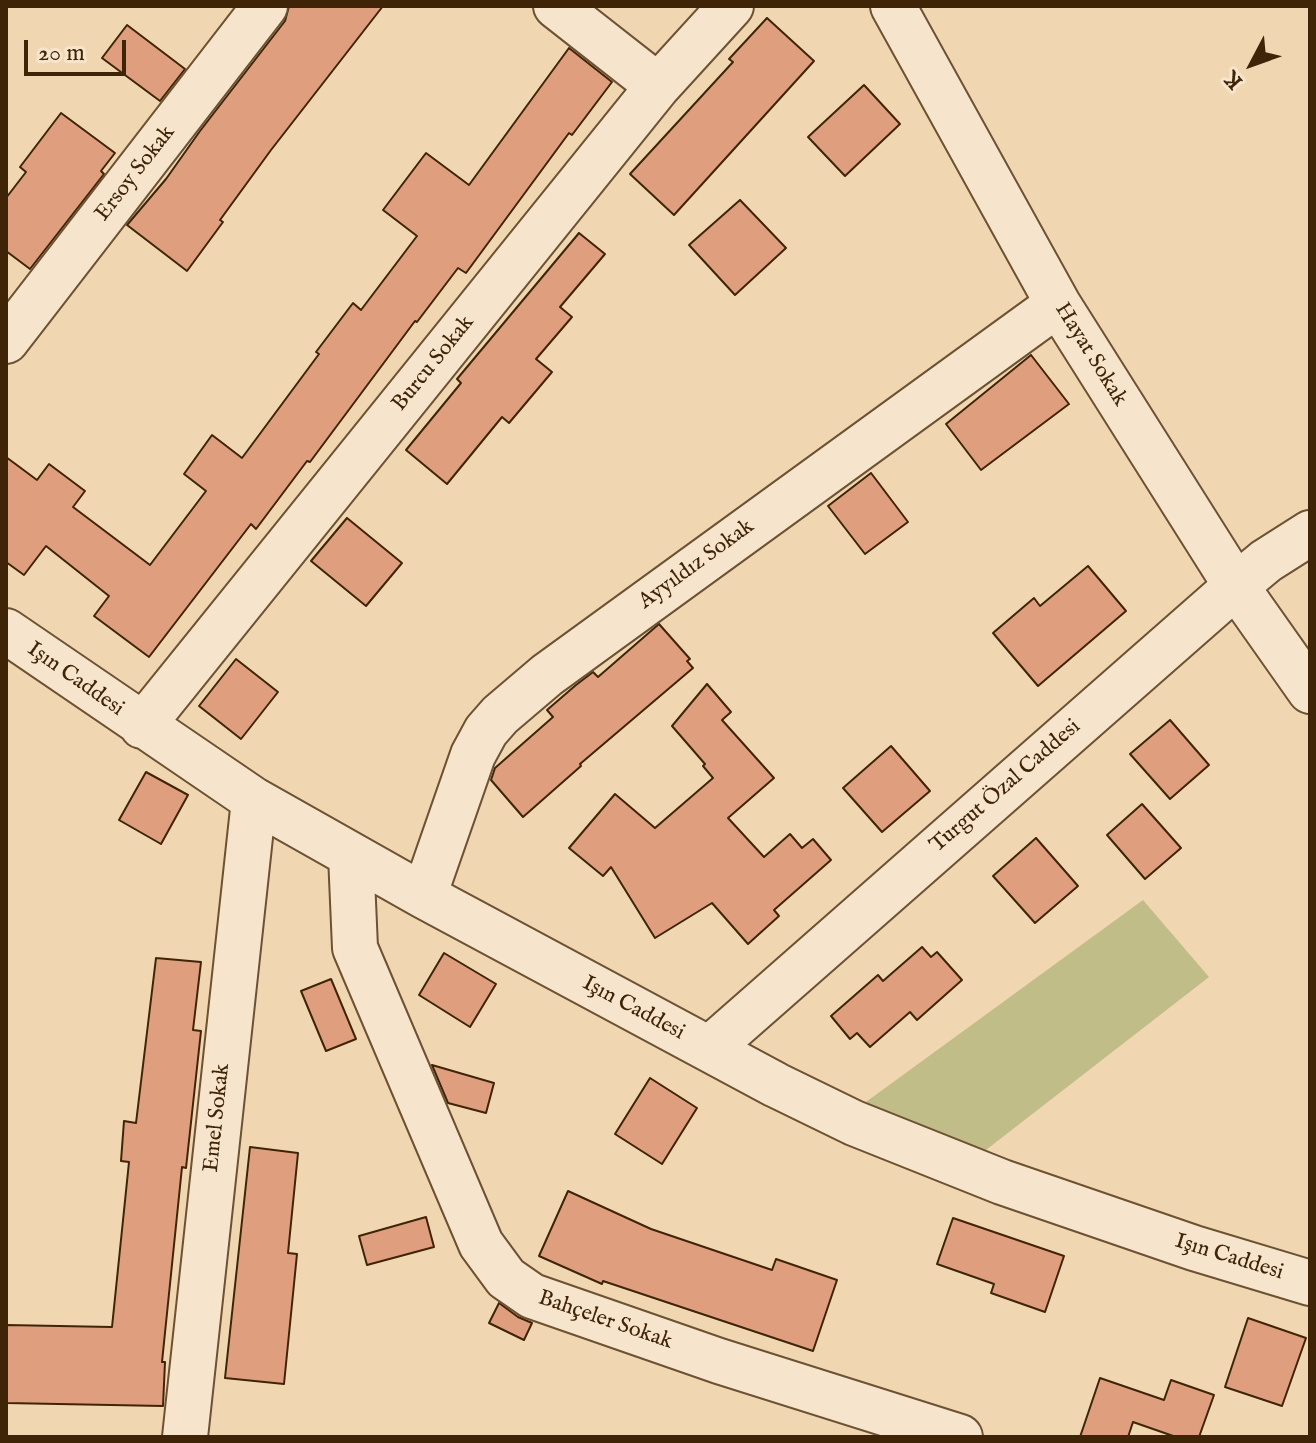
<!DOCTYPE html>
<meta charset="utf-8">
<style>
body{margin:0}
#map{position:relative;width:1316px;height:1443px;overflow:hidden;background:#f1d7b1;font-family:"IM FELL English",serif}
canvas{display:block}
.frame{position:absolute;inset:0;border:8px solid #3f2407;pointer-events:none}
.north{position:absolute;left:1212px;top:24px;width:80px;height:80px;-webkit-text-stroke:6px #f6e5cc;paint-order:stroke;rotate:229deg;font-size:22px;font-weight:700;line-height:32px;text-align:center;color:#3f2407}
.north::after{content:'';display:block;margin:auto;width:28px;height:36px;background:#3f2407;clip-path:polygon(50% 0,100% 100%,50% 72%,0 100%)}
.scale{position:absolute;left:24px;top:40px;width:102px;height:36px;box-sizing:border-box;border:4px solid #3f2407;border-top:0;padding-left:10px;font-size:24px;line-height:28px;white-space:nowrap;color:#3f2407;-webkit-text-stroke:6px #f6e5cc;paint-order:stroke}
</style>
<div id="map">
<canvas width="1316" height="1443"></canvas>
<div class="frame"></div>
<div class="north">K</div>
<div class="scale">20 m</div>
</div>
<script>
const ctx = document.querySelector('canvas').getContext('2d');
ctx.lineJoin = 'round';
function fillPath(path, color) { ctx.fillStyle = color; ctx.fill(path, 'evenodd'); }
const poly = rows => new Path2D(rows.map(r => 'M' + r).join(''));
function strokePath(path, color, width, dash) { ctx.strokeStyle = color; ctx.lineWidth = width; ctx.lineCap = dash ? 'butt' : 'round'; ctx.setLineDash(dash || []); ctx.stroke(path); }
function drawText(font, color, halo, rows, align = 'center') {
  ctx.font = font + ' "IM FELL English",serif'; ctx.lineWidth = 8; ctx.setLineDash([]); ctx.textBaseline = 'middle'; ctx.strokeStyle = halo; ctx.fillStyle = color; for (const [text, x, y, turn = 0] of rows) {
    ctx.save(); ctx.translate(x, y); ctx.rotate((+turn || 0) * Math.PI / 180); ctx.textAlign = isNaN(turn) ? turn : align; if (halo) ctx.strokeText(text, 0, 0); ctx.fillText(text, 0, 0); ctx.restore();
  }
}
const green = poly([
 [1143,900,1209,977,964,1167,844,1118]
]);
const building = poly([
 [289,6,383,6,271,150,220,220,223,222,187,271,127,225,166,179,200,131,285,21,289,6],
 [767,18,814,61,674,215,630,174,733,62,729,59,767,18],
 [127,25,185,69,160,101,102,58,127,25],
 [569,48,612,82,572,135,569,133,466,273,458,268,417,322,415,321,310,462,307,461,256,529,251,524,149,657,94,616,109,596,46,546,24,575,6,562,6,457,37,480,49,464,85,491,73,507,150,565,206,491,184,474,212,435,242,458,319,354,316,352,353,303,361,310,417,236,383,210,426,153,469,185,569,48],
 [864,85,900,124,845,176,808,137,864,85],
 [61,113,115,153,101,171,104,174,30,269,6,251,6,198,26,172,20,167,61,113],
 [740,200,786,248,735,295,689,245,740,200],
 [579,233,605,254,560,307,572,317,536,359,552,372,509,423,502,417,447,484,406,450,461,383,457,379,579,233],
 [1031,355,1069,404,981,470,946,424,1031,355],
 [871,473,908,522,865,554,828,506,871,473],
 [347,518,402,563,366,606,311,561,347,518],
 [1088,566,1126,611,1038,686,993,633,1034,598,1040,606,1088,566],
 [659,624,690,659,687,661,693,668,580,764,581,766,523,817,491,780,495,768,553,717,547,710,576,685,593,672,598,677,659,624],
 [236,659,278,692,241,739,199,706,236,659],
 [707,684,731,712,722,720,774,778,728,818,764,857,790,834,802,848,813,839,831,860,774,910,779,916,748,944,712,903,655,938,611,867,603,876,569,848,615,794,655,828,713,778,703,766,705,764,672,726,707,684],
 [1170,720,1209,765,1170,799,1130,754,1170,720],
 [891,746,930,791,882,832,843,788,891,746],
 [146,772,188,795,161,844,119,820,146,772],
 [1142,804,1181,848,1145,879,1107,835,1142,804],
 [1036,838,1078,886,1035,923,993,876,1036,838],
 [922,947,931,957,937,952,962,980,917,1020,910,1012,870,1047,857,1033,850,1039,831,1016,878,975,883,981,922,947],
 [444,953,496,984,470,1027,419,995,444,953],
 [156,958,201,962,193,1030,201,1031,186,1168,182,1167,162,1362,165,1362,163,1406,6,1403,6,1325,112,1327,129,1162,121,1161,124,1121,136,1123,156,958],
 [331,979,356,1039,326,1051,301,991,331,979],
 [432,1065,494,1083,486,1113,448,1103,432,1065],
 [650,1078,697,1108,662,1164,615,1134,650,1078],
 [250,1147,298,1153,288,1253,297,1254,284,1384,225,1378,250,1147],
 [568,1191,651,1229,772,1270,776,1259,837,1280,813,1351,603,1281,602,1284,539,1256,568,1191],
 [426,1217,434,1247,367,1265,359,1236,426,1217],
 [953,1218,1064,1256,1045,1312,991,1293,994,1284,937,1264,953,1218],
 [499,1303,518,1317,532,1323,524,1340,489,1323,499,1303],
 [1248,1318,1306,1338,1282,1406,1225,1387,1248,1318],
 [1100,1378,1164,1400,1171,1380,1214,1395,1199,1437,1176,1437,1133,1422,1128,1437,1080,1437,1100,1378]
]);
const minor = poly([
 [556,6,658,86],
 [893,6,1058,304,1236,586,1310,691],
 [6,341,265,6],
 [6,631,254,800,424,896,776,1085,854,1123,1002,1182,1194,1248,1310,1283],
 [142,726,658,86,731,6],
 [351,855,355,948,481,1244,506,1278,532,1296,719,1361,960,1437],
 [424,896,473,755,486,731,500,715,547,675,1058,304],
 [709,1049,1236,586,1266,561,1310,533],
 [185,1437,254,800]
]);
const streetNames = [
 ["Ersoy Sokak",136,174,-52],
 ["Hayat Sokak",1090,355,58],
 ["Burcu Sokak",434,364,-51],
 ["Ayyıldız Sokak",697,565,-36],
 ["Işın Caddesi",75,680,35],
 ["Turgut Özal Caddesi",1006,787,-41],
 ["Işın Caddesi",633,1009,28],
 ["Emel Sokak",218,1118,-84],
 ["Işın Caddesi",1229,1258,17],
 ["Bahçeler Sokak",605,1321,19]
];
fillPath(green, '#c0bd88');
fillPath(building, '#df9f7f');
strokePath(building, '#3f2407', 2);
strokePath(minor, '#6c5132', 48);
strokePath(minor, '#f6e5cc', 44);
drawText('22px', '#3f2407', '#f6e5cc', streetNames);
</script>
